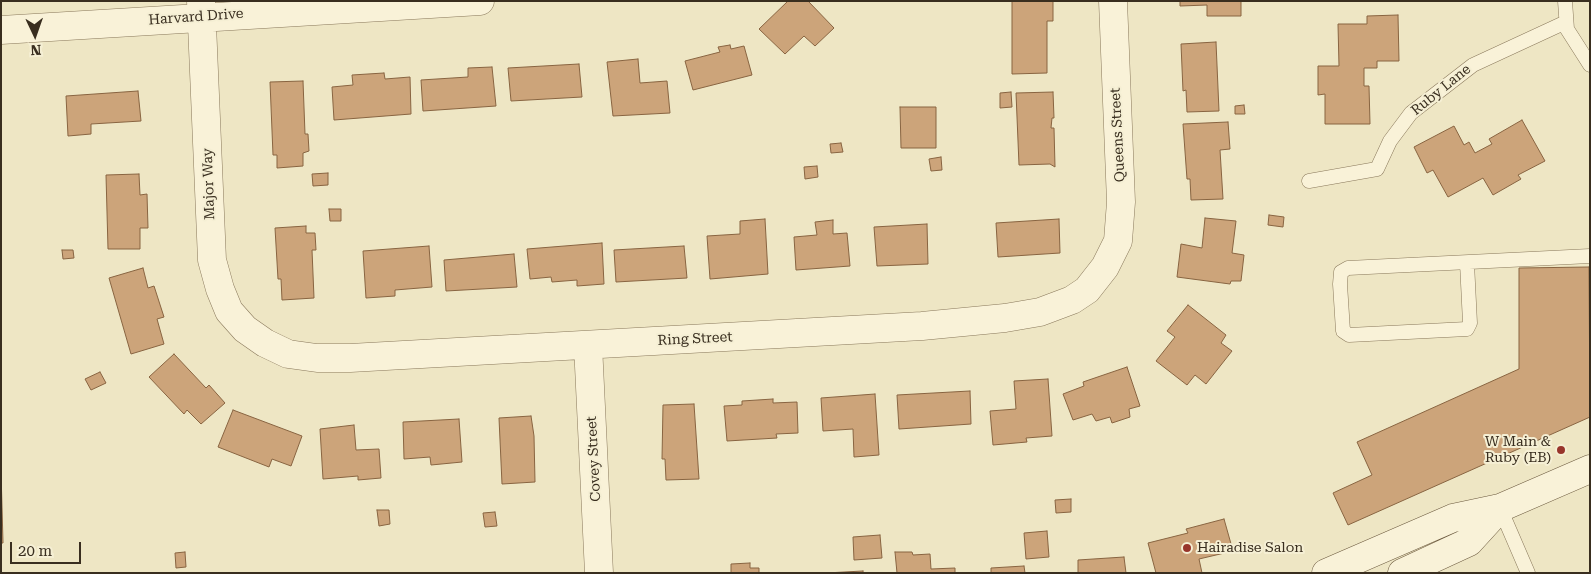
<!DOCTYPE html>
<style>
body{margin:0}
#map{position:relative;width:1591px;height:574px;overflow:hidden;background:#eee6c4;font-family:"Roboto Serif",serif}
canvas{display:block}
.frame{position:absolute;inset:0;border:2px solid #392e1f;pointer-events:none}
.north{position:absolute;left:10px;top:10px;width:50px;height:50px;-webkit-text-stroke:4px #f5efd4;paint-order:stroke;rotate:177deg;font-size:14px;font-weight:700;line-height:20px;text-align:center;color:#392e1f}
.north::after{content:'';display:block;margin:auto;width:18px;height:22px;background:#392e1f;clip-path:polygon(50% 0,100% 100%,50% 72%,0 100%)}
.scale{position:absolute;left:10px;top:542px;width:71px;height:22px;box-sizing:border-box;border:2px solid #392e1f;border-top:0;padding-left:6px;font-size:15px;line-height:18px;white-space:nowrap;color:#392e1f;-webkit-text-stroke:4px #f5efd4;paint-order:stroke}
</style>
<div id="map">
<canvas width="1591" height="574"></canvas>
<div class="frame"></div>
<div class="north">N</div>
<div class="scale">20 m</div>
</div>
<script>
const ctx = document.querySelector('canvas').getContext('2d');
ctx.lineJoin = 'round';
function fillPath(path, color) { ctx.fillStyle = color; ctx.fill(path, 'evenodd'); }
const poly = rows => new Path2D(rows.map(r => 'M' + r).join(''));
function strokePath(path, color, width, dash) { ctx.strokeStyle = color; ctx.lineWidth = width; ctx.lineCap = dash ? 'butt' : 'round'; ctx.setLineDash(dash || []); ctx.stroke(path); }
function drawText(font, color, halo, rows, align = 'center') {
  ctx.font = font + ' "Roboto Serif",serif'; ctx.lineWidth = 4; ctx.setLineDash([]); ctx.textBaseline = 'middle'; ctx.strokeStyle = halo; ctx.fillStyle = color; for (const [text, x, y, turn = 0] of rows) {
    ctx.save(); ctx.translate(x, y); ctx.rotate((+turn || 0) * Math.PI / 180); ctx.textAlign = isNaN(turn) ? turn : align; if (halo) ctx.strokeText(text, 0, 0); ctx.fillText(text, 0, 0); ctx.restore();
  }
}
const building = poly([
 [788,1,808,1,834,28,815,46,804,36,785,54,759,29,788,1],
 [1012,1,1053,1,1053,21,1047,21,1047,73,1012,74,1012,1],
 [1180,1,1241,1,1241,16,1207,16,1207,5,1180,6,1180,1],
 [1398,15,1399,61,1377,61,1377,68,1364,68,1364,86,1369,86,1370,124,1325,124,1325,94,1318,95,1318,66,1339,66,1338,24,1367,24,1367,16,1398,15],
 [1216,42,1219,111,1187,112,1186,90,1183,91,1181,44,1216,42],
 [730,45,731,49,744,46,752,75,693,90,685,61,720,52,718,47,730,45],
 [638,59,640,83,667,81,670,113,613,116,607,62,638,59],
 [579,64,582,97,511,101,508,68,579,64],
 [492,67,496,106,423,111,421,80,468,77,468,68,492,67],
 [384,73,385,79,410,77,411,114,334,120,332,87,353,85,352,75,384,73],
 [303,81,305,134,308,134,309,151,303,153,303,166,277,168,277,155,273,155,270,82,303,81],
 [138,91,141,121,91,124,91,134,68,136,66,96,138,91],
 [1011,92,1012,107,1000,108,1000,93,1011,92],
 [1053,92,1054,118,1052,118,1051,128,1054,128,1055,167,1050,164,1019,165,1016,93,1053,92],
 [1244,105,1245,114,1235,114,1235,106,1244,105],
 [900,107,936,107,936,148,901,148,900,107],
 [1522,120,1545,161,1518,175,1521,179,1493,195,1483,178,1448,197,1433,170,1427,173,1414,147,1454,126,1464,145,1469,142,1475,153,1492,144,1489,139,1522,120],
 [1228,122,1230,149,1220,150,1223,199,1191,200,1190,179,1187,179,1183,124,1228,122],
 [841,143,843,152,831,153,830,144,841,143],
 [941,157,942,170,931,171,929,159,941,157],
 [817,166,818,177,805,179,804,167,817,166],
 [328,173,328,185,313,186,312,174,328,173],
 [139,174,140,195,147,194,148,228,140,228,140,249,108,249,106,175,139,174],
 [329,209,341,209,341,221,330,221,329,209],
 [1269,215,1284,217,1283,227,1268,225,1269,215],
 [1205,218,1236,221,1232,253,1244,255,1241,281,1231,281,1230,284,1177,277,1181,244,1202,248,1205,218],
 [765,219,768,274,710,279,707,236,740,234,740,221,765,219],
 [1059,219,1060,253,998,257,996,223,1059,219],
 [833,220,833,234,847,233,850,266,796,270,794,237,817,235,815,222,833,220],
 [927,224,928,264,877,266,874,227,927,224],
 [306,226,306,233,315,233,316,250,312,250,314,298,282,300,281,279,278,279,275,228,306,226],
 [602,243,604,284,577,286,577,280,552,282,551,277,530,279,527,249,602,243],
 [429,246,432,287,395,290,395,296,366,298,363,251,429,246],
 [684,246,687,278,616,282,614,250,684,246],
 [62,250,73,250,74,258,63,259,62,250],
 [514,254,517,287,446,291,444,260,514,254],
 [1589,267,1590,417,1348,525,1333,493,1372,475,1357,442,1519,369,1519,268,1589,267],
 [143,268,148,288,154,286,164,317,157,319,164,344,131,354,109,278,143,268],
 [1188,305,1226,335,1221,343,1232,351,1206,384,1195,375,1187,385,1156,361,1175,337,1167,331,1188,305],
 [174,354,206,388,209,385,225,403,201,424,187,410,184,414,149,377,174,354],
 [1127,367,1140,406,1129,409,1130,417,1112,423,1110,417,1096,421,1092,414,1073,420,1063,394,1084,386,1083,382,1127,367],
 [100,372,106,383,91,390,85,379,100,372],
 [1048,379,1052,436,1026,438,1027,442,993,445,990,411,1016,409,1014,381,1048,379],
 [970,391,971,424,899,429,897,395,970,391],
 [875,394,879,455,854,457,853,429,823,431,821,398,875,394],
 [773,399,773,403,797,402,798,433,776,434,777,438,727,441,724,406,742,405,742,401,773,399],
 [694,404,699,479,666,480,665,459,662,459,663,405,694,404],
 [233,410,302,436,291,466,272,459,269,467,218,447,233,410],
 [531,416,534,436,535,482,502,484,499,418,531,416],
 [459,419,462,462,431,465,430,457,404,459,403,422,459,419],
 [354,425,356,450,379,449,381,478,358,480,358,476,323,479,320,429,354,425],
 [1,471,3,543,1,543,1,471],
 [1071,499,1071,512,1056,513,1055,500,1071,499],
 [377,510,389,510,390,524,379,526,377,510],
 [495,512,497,526,485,527,483,513,495,512],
 [1224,519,1233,551,1199,559,1202,573,1156,573,1148,543,1188,533,1186,529,1224,519],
 [1047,531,1049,557,1026,559,1024,533,1047,531],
 [880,535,882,558,854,560,853,537,880,535],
 [185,552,186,567,176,568,175,553,185,552],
 [895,552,912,552,913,555,930,554,931,569,955,568,955,573,897,573,895,552],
 [1124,557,1126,573,1078,573,1078,560,1124,557],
 [750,563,750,568,759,568,759,573,731,573,731,564,750,563],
 [1024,566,1025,573,991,573,991,568,1024,566],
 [863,571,863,573,826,573,863,571]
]);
const lane = poly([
 [1565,1,1567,29,1590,65],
 [1309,181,1377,169,1390,141,1411,113,1473,65,1566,22],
 [1467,263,1470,323,1467,329,1349,335,1343,331,1340,284,1341,272,1348,268,1590,256],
 [1500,508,1528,573]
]);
const street = poly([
 [201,1,212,260,220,289,229,311,245,329,265,343,288,354,317,358,350,358,922,326,1005,318,1040,312,1072,300,1087,290,1105,267,1118,241,1121,202,1113,1],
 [1,30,480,1],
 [588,345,599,573]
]);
const secondary = poly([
 [1326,573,1453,518,1500,508,1590,469],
 [1402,573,1469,542,1500,508]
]);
const markers = [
 [1561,450,5,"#98352b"],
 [1187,548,5,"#98352b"]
];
const streetNames = [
 ["Harvard Drive",196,17,-4],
 ["Ruby Lane",1441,90,-39],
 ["Queens Street",1118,135,-93],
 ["Major Way",209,184,-92],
 ["Ring Street",695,339,-3],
 ["Covey Street",594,459,-93]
];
const poiNames = [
 ["W Main &",1551,442],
 ["Ruby (EB)",1551,458],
 ["Hairadise Salon",1197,548,"left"]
];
fillPath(building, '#cca47a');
strokePath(building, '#886441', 1);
strokePath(lane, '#89785b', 15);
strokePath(street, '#89785b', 29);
strokePath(secondary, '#6b593e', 29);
strokePath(lane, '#f9f2d8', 14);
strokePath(street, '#f9f2d8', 28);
strokePath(secondary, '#f9f2d8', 28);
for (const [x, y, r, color] of markers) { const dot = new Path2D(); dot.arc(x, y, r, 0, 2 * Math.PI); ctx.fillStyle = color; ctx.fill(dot); strokePath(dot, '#f5efd4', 2); }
drawText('14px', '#392e1f', '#f5efd4', streetNames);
drawText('14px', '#392e1f', '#f5efd4', poiNames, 'right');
</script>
